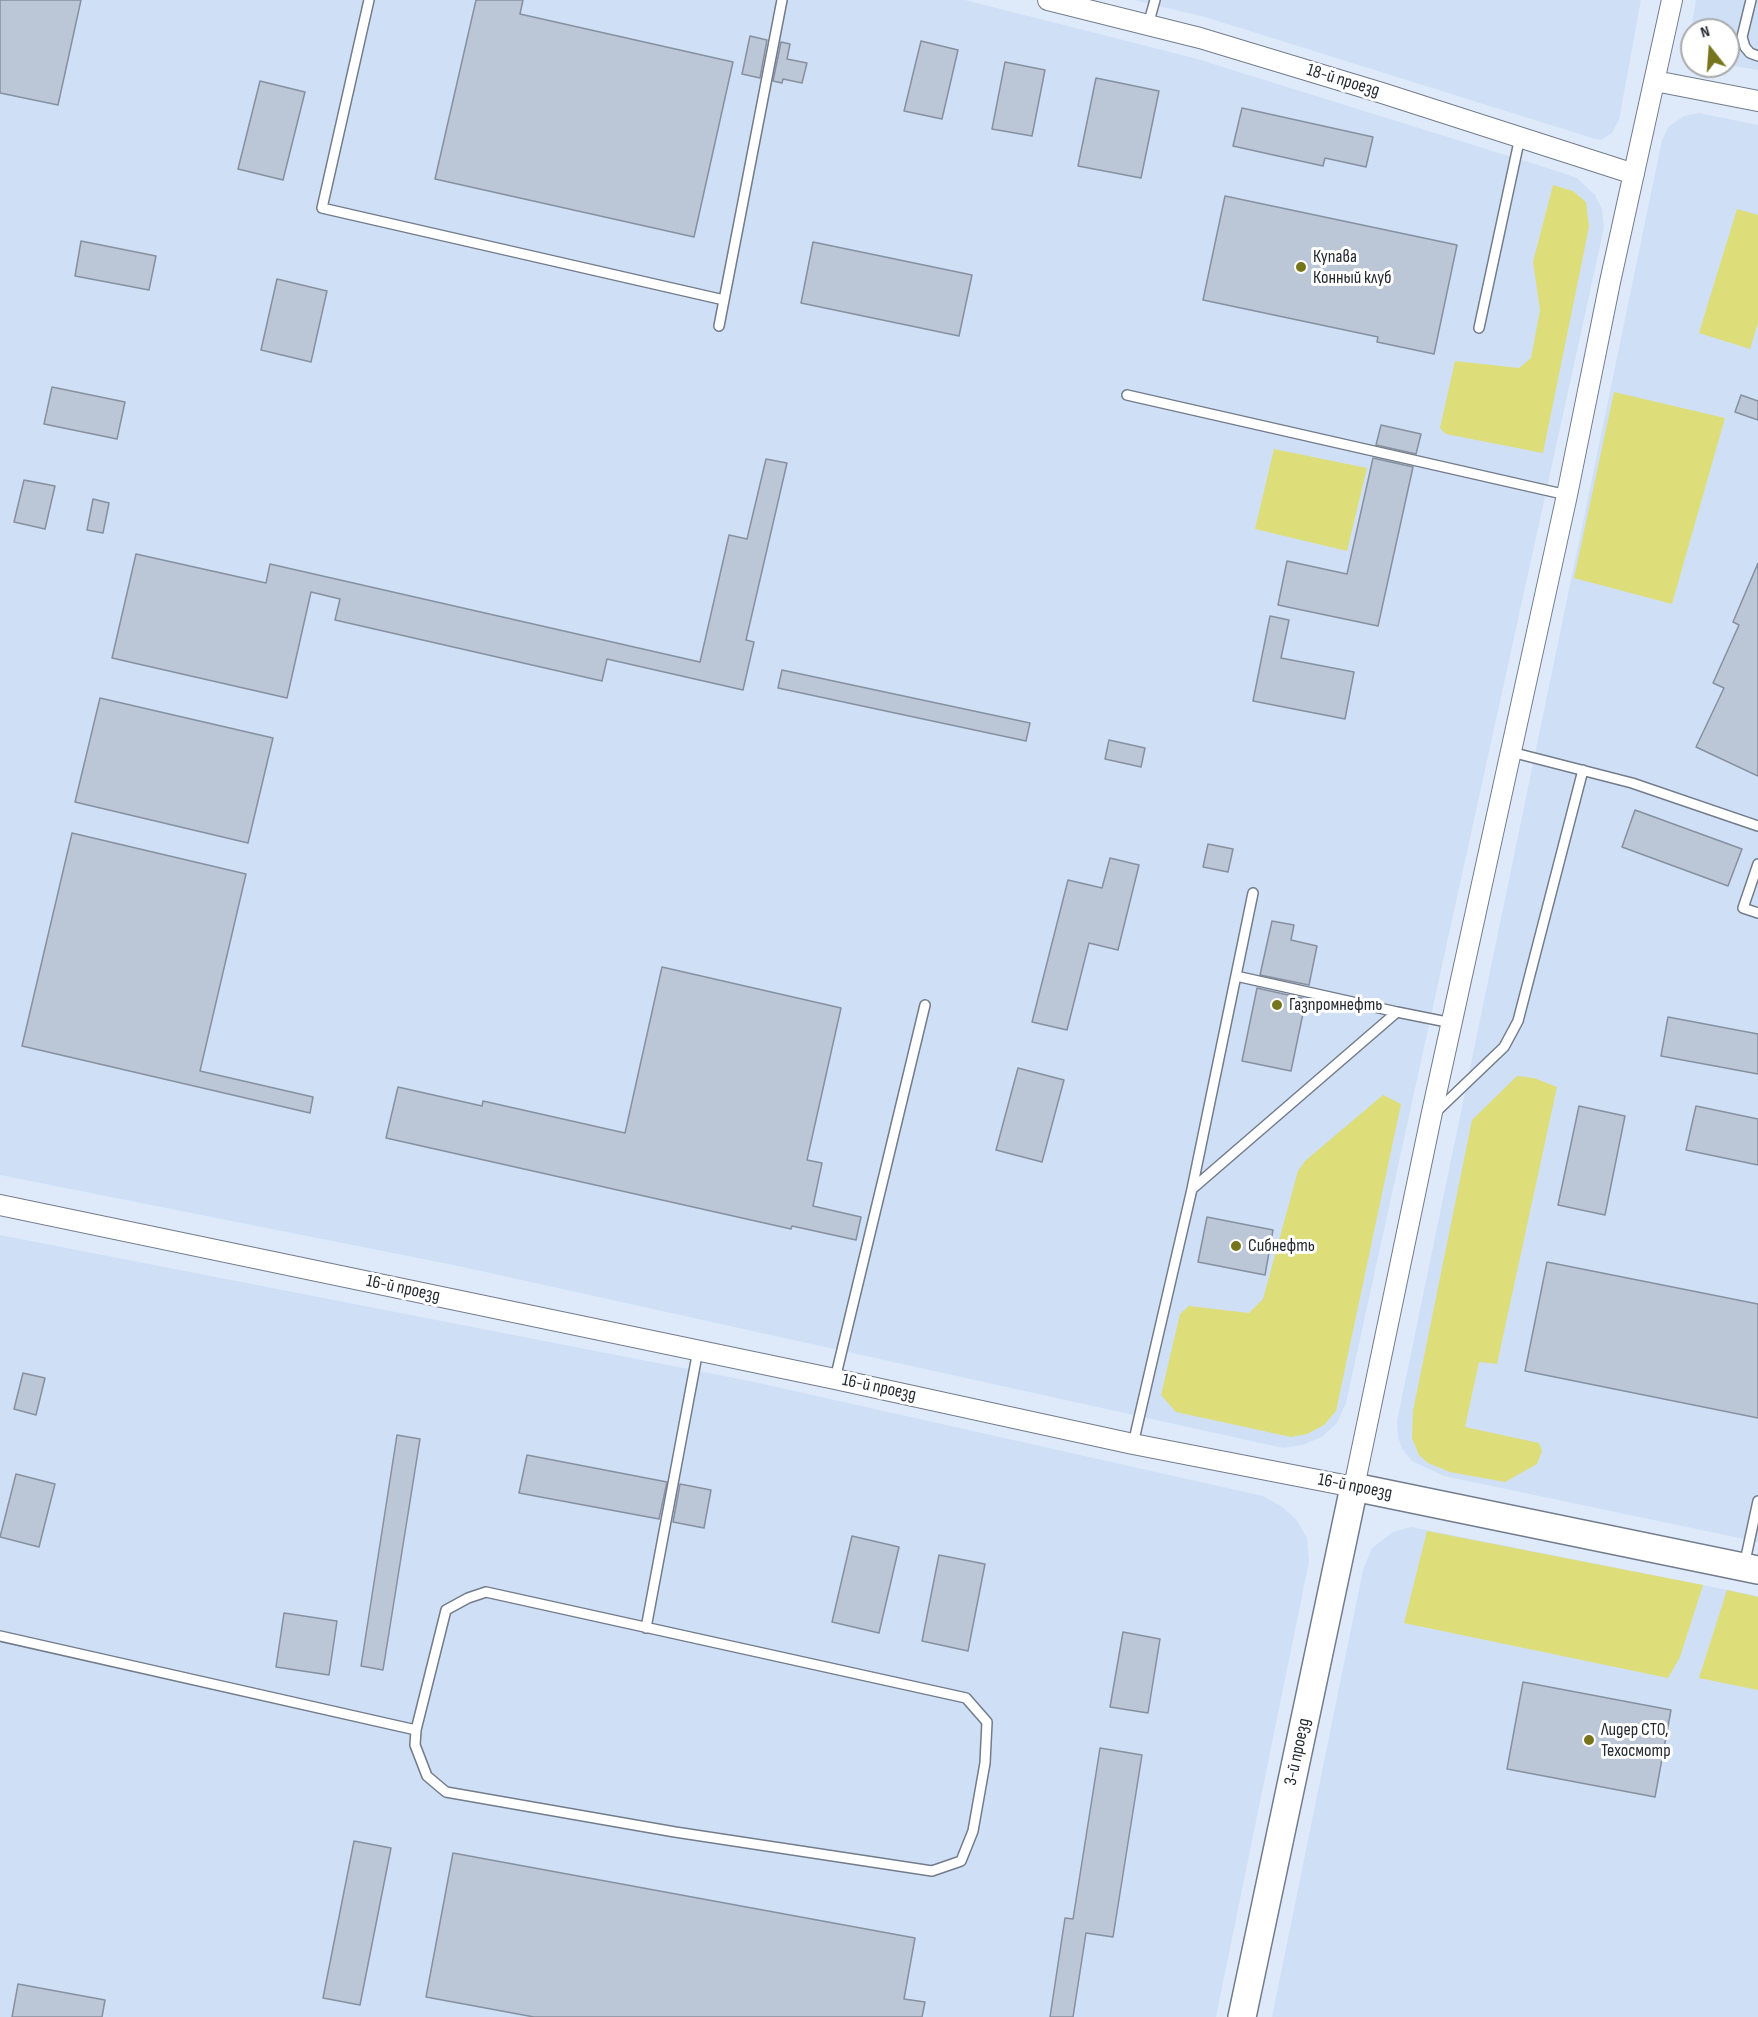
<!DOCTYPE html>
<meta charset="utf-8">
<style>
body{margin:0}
#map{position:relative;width:1758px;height:2017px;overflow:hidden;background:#deeafa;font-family:"Sofia Sans Condensed",sans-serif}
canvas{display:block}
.north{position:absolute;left:1680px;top:18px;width:60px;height:60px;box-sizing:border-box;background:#fff;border:2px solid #a8aaac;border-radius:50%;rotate:343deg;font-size:16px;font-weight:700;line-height:24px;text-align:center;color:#252a30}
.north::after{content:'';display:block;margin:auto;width:21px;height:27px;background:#77751b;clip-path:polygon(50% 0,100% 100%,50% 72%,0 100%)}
</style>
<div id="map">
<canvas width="1758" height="2017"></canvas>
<div class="north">N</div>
</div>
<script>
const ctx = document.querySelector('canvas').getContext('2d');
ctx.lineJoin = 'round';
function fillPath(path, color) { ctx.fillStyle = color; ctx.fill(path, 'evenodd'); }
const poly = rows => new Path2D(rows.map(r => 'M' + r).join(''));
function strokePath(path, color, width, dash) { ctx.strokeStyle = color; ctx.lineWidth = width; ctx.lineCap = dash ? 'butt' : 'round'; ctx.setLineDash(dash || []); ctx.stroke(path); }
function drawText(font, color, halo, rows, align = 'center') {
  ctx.font = font + ' "Sofia Sans Condensed",sans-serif'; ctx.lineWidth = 6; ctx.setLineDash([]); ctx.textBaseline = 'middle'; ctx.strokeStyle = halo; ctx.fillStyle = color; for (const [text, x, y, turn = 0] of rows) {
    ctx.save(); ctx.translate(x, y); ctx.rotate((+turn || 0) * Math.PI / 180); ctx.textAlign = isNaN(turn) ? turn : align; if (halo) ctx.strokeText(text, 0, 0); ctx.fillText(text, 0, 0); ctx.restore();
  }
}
const built = poly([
 [0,0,965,0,1194,58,1557,171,1577,178,1595,195,1602,209,1604,228,1346,1403,1337,1423,1322,1437,1302,1445,1283,1448,458,1266,0,1175],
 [1134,0,1641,0,1619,120,1612,133,1601,140,1592,138,1205,17],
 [1696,0,1758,0,1758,70,1728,65,1728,30,1692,30,1692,41,1690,35],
 [1699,113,1758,125,1758,1542,1444,1476,1412,1461,1402,1449,1398,1437,1397,1421,1662,140,1669,126,1684,116],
 [0,1235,750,1381,1263,1496,1281,1506,1296,1519,1307,1538,1309,1562,1216,2017,0,2017],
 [1411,1527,1758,1596,1758,2017,1272,2017,1363,1570,1372,1548,1393,1532]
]);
const green = poly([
 [1553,185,1573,191,1586,202,1589,227,1543,453,1446,434,1440,428,1455,361,1519,368,1531,358,1540,310,1533,262],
 [1737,209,1758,215,1758,323,1750,349,1699,333],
 [1614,392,1725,418,1672,604,1574,578],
 [1274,449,1367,468,1347,551,1255,529],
 [1517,1076,1534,1078,1557,1087,1497,1364,1479,1362,1465,1427,1539,1443,1542,1451,1537,1464,1505,1482,1450,1472,1428,1463,1419,1455,1412,1438,1413,1411,1472,1120],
 [1383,1095,1401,1104,1336,1411,1324,1425,1307,1434,1291,1437,1176,1412,1161,1395,1180,1314,1189,1306,1249,1313,1263,1299,1298,1171,1305,1161],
 [1427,1531,1703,1585,1680,1657,1668,1678,1404,1623],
 [1727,1590,1758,1597,1758,1690,1699,1678]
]);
const building = poly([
 [0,0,81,0,58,105,0,93,0,0],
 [476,0,523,0,520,14,733,62,694,237,435,179,476,0],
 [750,36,767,40,760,78,742,74,750,36],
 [921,41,958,50,942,119,904,111,921,41],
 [781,42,790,44,787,59,807,63,802,83,783,79,782,83,773,81,781,42],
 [1005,62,1045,70,1032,136,992,129,1005,62],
 [1096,78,1159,91,1141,178,1078,166,1096,78],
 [260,81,305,92,283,180,238,169,260,81],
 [1242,108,1373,137,1366,167,1325,158,1323,166,1233,146,1242,108],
 [1225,196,1457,245,1434,354,1377,342,1378,337,1203,300,1225,196],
 [81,241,156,256,149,290,75,276,81,241],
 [813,242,972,275,959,336,801,303,813,242],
 [277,279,327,291,311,362,261,350,277,279],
 [52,387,125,402,117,439,44,424,52,387],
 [1741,395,1758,401,1758,420,1735,412,1741,395],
 [1381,425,1421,434,1416,454,1376,445,1381,425],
 [1373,458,1413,467,1378,626,1278,605,1287,561,1347,574,1373,458],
 [766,459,787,463,746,640,754,642,743,690,607,659,602,681,335,620,340,599,311,592,287,698,112,658,136,554,266,583,270,564,700,662,729,535,747,539,766,459],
 [24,480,55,486,45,529,14,522,24,480],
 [93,499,109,503,103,533,87,530,93,499],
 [1758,563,1758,776,1696,747,1724,688,1713,683,1739,625,1733,622,1758,563],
 [1270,616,1289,620,1281,658,1354,672,1345,719,1253,701,1270,616],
 [782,670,1030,723,1026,741,778,688,782,670],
 [100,698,273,738,248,843,75,802,100,698],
 [1109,740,1145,748,1141,767,1105,759,1109,740],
 [1635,810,1742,849,1728,886,1622,847,1635,810],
 [72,833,246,874,200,1071,313,1097,310,1113,22,1046,72,833],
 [1208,844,1233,849,1228,872,1203,867,1208,844],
 [1110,858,1139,865,1118,950,1089,943,1067,1030,1032,1022,1068,880,1102,888,1110,858],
 [1272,921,1294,925,1291,940,1317,946,1309,985,1260,975,1272,921],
 [662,967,841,1008,807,1160,822,1163,813,1206,861,1217,856,1240,792,1226,791,1229,386,1138,398,1087,482,1106,483,1101,625,1133,662,967],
 [1257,988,1306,999,1291,1071,1242,1061,1257,988],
 [1668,1017,1758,1034,1758,1074,1661,1056,1668,1017],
 [1018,1068,1064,1080,1042,1162,996,1150,1018,1068],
 [1579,1106,1625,1116,1605,1215,1558,1205,1579,1106],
 [1696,1106,1758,1119,1758,1165,1686,1150,1696,1106],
 [1207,1217,1273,1230,1265,1275,1198,1262,1207,1217],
 [1547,1262,1758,1304,1758,1418,1525,1371,1547,1262],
 [23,1373,45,1378,36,1415,14,1409,23,1373],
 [397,1435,420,1439,383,1670,361,1666,397,1435],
 [527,1455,667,1482,659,1519,519,1493,527,1455],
 [16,1474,55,1484,39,1547,0,1537,16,1474],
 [680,1484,711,1490,704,1528,673,1522,680,1484],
 [852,1536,899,1547,879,1633,832,1622,852,1536],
 [939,1555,985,1564,968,1651,922,1641,939,1555],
 [284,1613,337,1621,329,1675,276,1667,284,1613],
 [1123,1632,1160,1639,1148,1713,1110,1707,1123,1632],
 [1523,1682,1671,1710,1655,1797,1507,1769,1523,1682],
 [1100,1748,1142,1755,1113,1937,1086,1933,1073,2017,1050,2017,1065,1918,1073,1919,1100,1748],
 [354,1841,391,1848,360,2005,323,1998,354,1841],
 [453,1853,915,1938,904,1999,925,2002,922,2017,534,2017,426,1997,453,1853],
 [18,1984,105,2000,102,2017,12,2017,18,1984]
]);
const lane = poly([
 [369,0,322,208,724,300],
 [1751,0,1742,37,1745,47,1750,53,1758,56],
 [1148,25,1155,0],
 [719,326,782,0],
 [1479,328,1520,137],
 [1127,395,1567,495],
 [1511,752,1632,783,1758,826],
 [1758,864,1743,908,1758,913],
 [1236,976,1397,1012],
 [1437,1111,1504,1047,1518,1021,1583,770],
 [1192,1189,1253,893],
 [835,1379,925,1005],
 [1133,1444,1192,1189,1397,1012,1452,1023],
 [1744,1566,1758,1501],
 [486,1592,966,1698,987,1722,985,1763,973,1831,961,1861,932,1871,675,1832,446,1792,427,1776,415,1745,416,1730,446,1610,468,1598,486,1592],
 [646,1628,698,1350],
 [0,1636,416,1730]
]);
const street = poly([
 [1048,0,1200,38,1382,93,1634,174],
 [1655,81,1758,101],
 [0,1205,835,1379,1133,1444,1354,1487,1431,1117,1567,495,1610,282,1672,0]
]);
const secondary = poly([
 [1242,2017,1354,1487,1758,1570]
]);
const markers = [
 [1301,267,6,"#77751b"],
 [1277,1005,6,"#77751b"],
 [1236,1246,6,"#77751b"],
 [1589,1740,6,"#77751b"]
];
const streetNames = [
 ["18-й проезд",1343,81,17],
 ["16-й проезд",403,1289,12],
 ["16-й проезд",879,1388,12],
 ["16-й проезд",1355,1487,11],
 ["3-й проезд",1298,1752,-78]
];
const poiNames = [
 ["Купава",1313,257],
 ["Конный клуб",1313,278],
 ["Газпромнефть",1289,1005],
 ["Сибнефть",1248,1246],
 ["Лидер СТО,",1601,1730],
 ["Техосмотр",1601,1751]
];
fillPath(built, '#cfe0f6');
fillPath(green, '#dddd79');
fillPath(building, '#bbc6d6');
strokePath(building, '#86909f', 1.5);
strokePath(lane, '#727c8b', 12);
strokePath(street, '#727c8b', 22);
strokePath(secondary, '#727c8b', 30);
strokePath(lane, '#fff', 9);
strokePath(street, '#fff', 20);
strokePath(secondary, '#fff', 27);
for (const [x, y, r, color] of markers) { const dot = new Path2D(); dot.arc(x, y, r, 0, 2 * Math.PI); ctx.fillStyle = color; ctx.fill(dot); strokePath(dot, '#fff', 2); }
drawText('18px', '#252a30', '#fff', streetNames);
drawText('18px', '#252a30', '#fff', poiNames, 'left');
</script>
